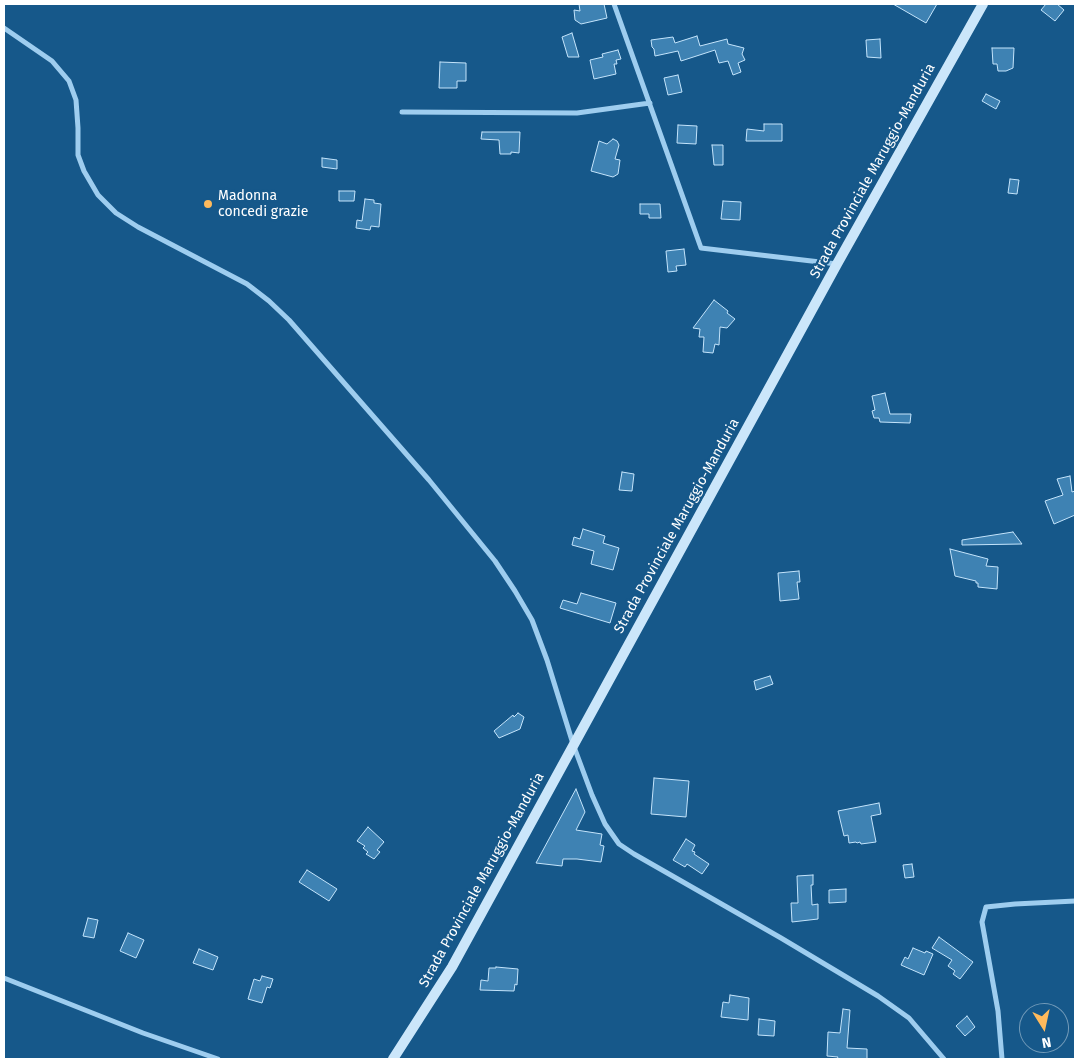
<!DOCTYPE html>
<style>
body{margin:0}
#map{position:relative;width:1079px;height:1063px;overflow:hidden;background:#16588a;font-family:"Fira Sans",sans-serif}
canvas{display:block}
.frame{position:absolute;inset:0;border:5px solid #fff;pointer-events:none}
.north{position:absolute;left:1019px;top:1003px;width:50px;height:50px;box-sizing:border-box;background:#16588a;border:1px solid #739bb9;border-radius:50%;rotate:170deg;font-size:14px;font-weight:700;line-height:20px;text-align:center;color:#fff}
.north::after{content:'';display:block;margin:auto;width:18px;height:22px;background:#ffba5c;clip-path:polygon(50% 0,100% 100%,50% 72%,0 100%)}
</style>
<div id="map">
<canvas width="1079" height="1063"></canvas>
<div class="frame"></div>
<div class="north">N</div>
</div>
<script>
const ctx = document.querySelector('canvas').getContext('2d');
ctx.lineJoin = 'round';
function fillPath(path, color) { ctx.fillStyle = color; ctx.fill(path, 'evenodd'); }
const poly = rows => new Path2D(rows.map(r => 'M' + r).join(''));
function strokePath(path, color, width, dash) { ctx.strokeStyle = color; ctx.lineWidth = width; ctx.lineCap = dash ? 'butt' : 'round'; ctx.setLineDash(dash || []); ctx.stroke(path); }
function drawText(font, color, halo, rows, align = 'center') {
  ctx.font = font + ' "Fira Sans",sans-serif'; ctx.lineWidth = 4.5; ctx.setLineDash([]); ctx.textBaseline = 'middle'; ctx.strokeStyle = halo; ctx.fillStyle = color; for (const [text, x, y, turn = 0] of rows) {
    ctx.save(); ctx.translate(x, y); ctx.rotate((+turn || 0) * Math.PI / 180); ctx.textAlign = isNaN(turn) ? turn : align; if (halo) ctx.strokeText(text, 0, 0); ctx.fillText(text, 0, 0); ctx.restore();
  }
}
const building = poly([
 [579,4,604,4,607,18,581,24,575,20,574,10,580,11,579,4],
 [893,4,937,4,926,23,893,4],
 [1046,4,1057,4,1064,10,1055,21,1041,10,1046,4],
 [572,33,579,57,568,57,562,37,572,33],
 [697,36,700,46,727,39,728,44,744,48,742,54,745,60,738,63,741,72,733,75,728,61,719,63,715,50,681,61,678,51,655,56,654,49,652,47,651,40,673,37,675,43,697,36],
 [880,39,881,58,867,57,866,40,880,39],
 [992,48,1014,48,1013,68,1006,71,998,71,997,64,993,64,992,48],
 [618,50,621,59,616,60,617,64,614,64,616,74,594,79,590,60,603,57,602,54,618,50],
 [440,62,466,63,466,81,457,81,457,88,439,88,440,62],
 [678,75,682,92,668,95,664,78,678,75],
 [986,94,1000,101,996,109,982,101,986,94],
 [764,124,782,124,782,141,746,141,747,129,764,131,764,124],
 [678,125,697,126,696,144,677,143,678,125],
 [482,132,520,132,519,153,511,152,511,154,500,154,499,140,481,139,482,132],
 [613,139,617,141,619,145,615,159,620,160,618,174,613,177,591,171,599,141,607,144,613,139],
 [712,145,723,145,723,165,714,165,712,145],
 [322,158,337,160,337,169,322,167,322,158],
 [1010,179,1019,180,1017,194,1008,193,1010,179],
 [339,191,355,191,354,201,339,201,339,191],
 [365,199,374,200,374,203,381,204,379,227,371,226,370,230,356,228,357,220,362,221,365,199],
 [723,201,741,202,740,220,721,219,723,201],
 [640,204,660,204,661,218,649,218,649,214,640,214,640,204],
 [684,249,686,265,676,266,677,271,668,272,666,251,684,249],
 [714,300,728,311,727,313,735,319,727,328,720,327,719,345,715,344,713,353,703,352,704,337,699,337,700,329,693,328,714,300],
 [885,393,890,414,911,414,910,423,880,422,879,418,874,418,872,411,875,410,872,396,885,393],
 [622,472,634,474,632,491,619,490,622,472],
 [1070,476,1072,492,1075,491,1075,515,1054,524,1045,501,1063,495,1057,479,1070,476],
 [583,529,605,536,603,543,619,548,613,570,591,564,594,551,572,545,574,537,580,539,583,529],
 [1013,532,1022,544,962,545,962,540,1013,532],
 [950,549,988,559,986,566,998,567,997,589,978,587,978,583,976,583,976,581,955,576,950,549],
 [799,571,800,582,797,582,799,599,780,601,778,573,799,571],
 [581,593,616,603,610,623,560,608,563,600,577,604,581,593],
 [770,676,773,684,756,690,754,681,770,676],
 [518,713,524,717,520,729,499,738,494,731,513,715,514,717,518,713],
 [654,778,689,781,686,817,651,814,654,778],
 [576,789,585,812,576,830,602,834,600,845,604,846,601,862,577,859,563,859,562,866,536,863,576,789],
 [879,803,881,814,871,816,876,842,861,844,860,842,857,843,856,842,849,843,848,835,844,836,838,811,879,803],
 [368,827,384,842,377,850,380,852,374,859,366,854,368,852,363,848,365,846,357,841,368,827],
 [686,839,695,845,692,851,695,852,694,854,709,864,702,874,687,864,685,867,673,860,686,839],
 [912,864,914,877,905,878,903,865,912,864],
 [307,870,337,889,329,901,299,882,307,870],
 [813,875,813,885,811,885,812,905,818,904,818,919,792,922,791,903,798,903,797,876,813,875],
 [846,889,846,902,829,903,829,890,846,889],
 [88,918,98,920,94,938,83,936,88,918],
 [128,933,144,940,136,958,120,951,128,933],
 [939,937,973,962,960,979,953,974,955,971,948,966,952,960,932,948,939,937],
 [913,948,925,953,926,951,933,954,924,975,901,965,905,957,908,959,913,948],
 [199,949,218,957,213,970,193,963,199,949],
 [496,967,518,969,517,985,515,984,514,991,480,990,481,980,488,981,489,968,496,968,496,967],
 [262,976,273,979,270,988,267,987,262,1003,248,999,254,979,260,981,262,976],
 [730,995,749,998,748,1020,721,1017,723,1002,729,1003,730,995],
 [843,1009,850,1010,847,1048,867,1049,867,1059,837,1059,838,1057,827,1056,828,1032,840,1033,843,1009],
 [967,1016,975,1027,965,1036,956,1026,967,1016],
 [759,1019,775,1021,774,1036,758,1035,759,1019]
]);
const minor = poly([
 [614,4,701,248,837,264],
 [4,28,52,61,69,81,76,100,78,128,78,155,84,171,98,195,116,213,138,227,247,284,269,301,289,320,429,480,495,561,515,591,532,620,547,660,573,744,592,795,605,824,619,844,634,854,781,938,878,996,909,1018,944,1059],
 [402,112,577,113,650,103],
 [4,978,143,1033,218,1059],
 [1002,1059,998,1011,982,922,986,907,1015,904,1075,901]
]);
const secondary = poly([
 [393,1059,452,967,837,264,983,4]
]);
const markers = [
 [208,204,5,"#ffba5c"]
];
const streetNames = [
 ["Strada Provinciale Maruggio-Manduria",873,171,-61],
 ["Strada Provinciale Maruggio-Manduria",677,526,-61],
 ["Strada Provinciale Maruggio-Manduria",482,880,-61]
];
const poiNames = [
 ["Madonna",218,196],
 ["concedi grazie",218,212]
];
fillPath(building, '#3e82b3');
strokePath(building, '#c4e4fb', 1);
strokePath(minor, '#9ecdef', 5);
strokePath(secondary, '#cbe6fa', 10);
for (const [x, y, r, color] of markers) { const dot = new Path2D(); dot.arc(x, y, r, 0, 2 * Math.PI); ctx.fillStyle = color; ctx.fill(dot); strokePath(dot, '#16588a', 2); }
drawText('14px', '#fff', '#16588a', streetNames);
drawText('14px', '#fff', '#16588a', poiNames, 'left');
</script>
